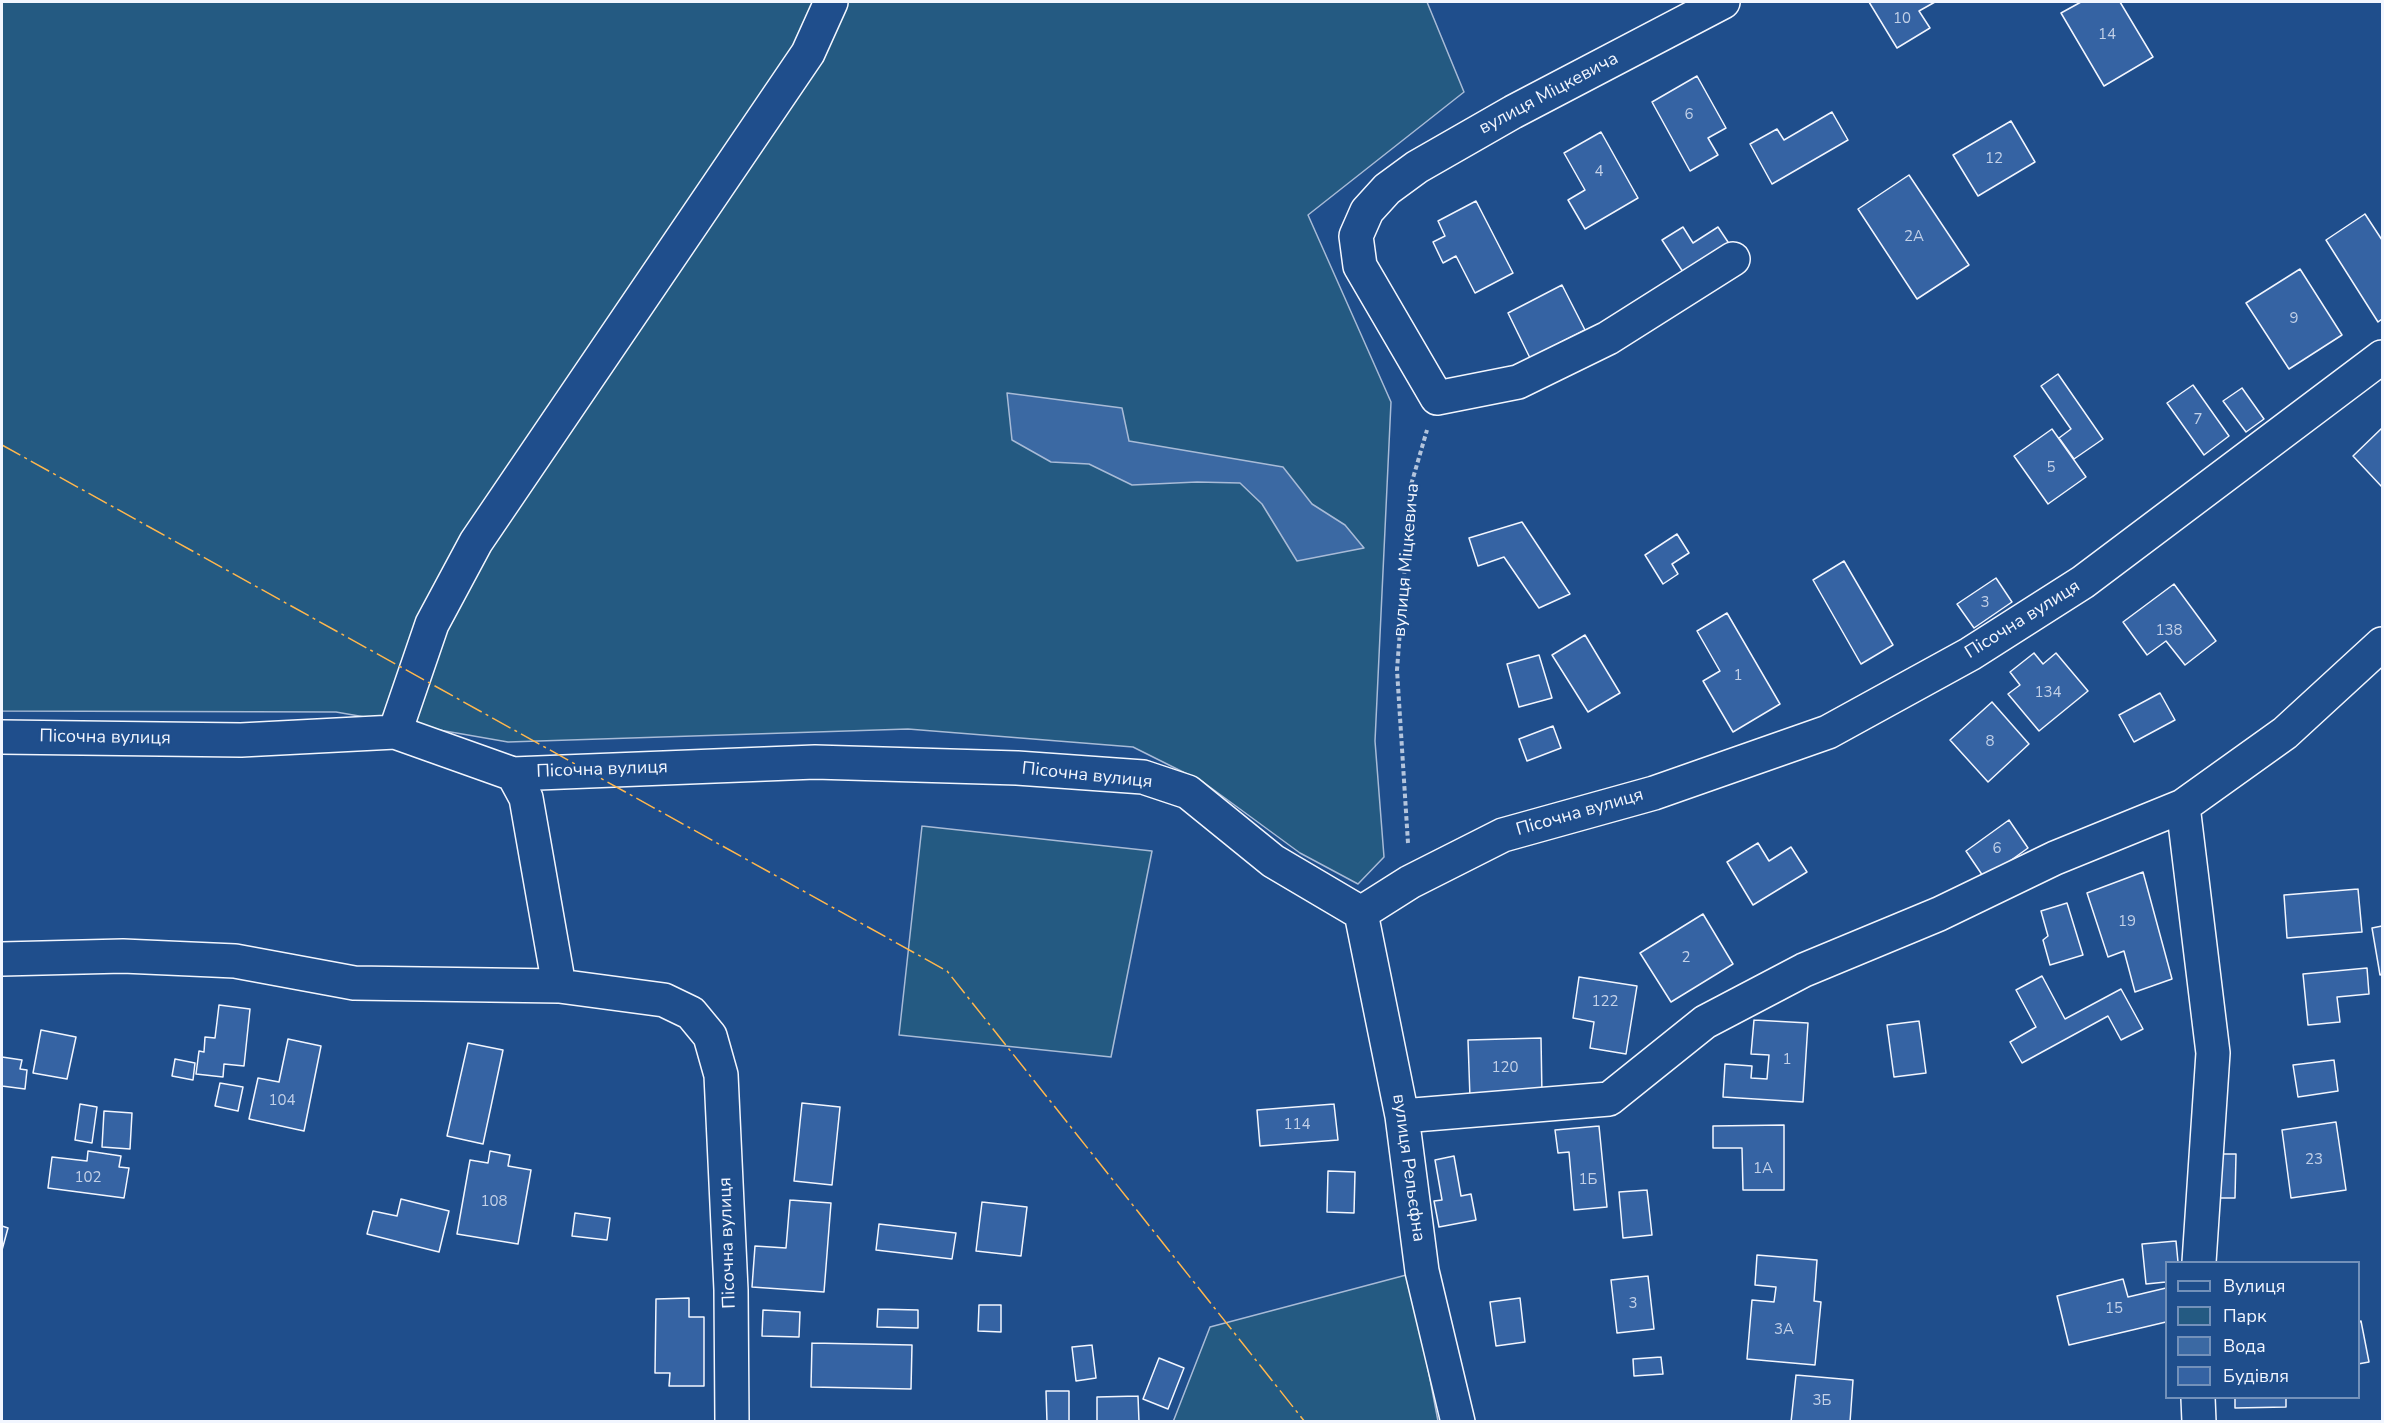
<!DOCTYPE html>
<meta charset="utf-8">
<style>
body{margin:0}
#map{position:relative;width:2384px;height:1423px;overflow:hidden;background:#1f4e8c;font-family:"Nunito Sans",sans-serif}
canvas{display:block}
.frame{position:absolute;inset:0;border:3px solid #f2f6ff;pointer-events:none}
.legend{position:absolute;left:2165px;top:1261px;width:195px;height:138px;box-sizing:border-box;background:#1f4e8c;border:2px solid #7391ba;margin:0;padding:8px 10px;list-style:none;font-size:18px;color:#f2f6ff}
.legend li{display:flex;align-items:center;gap:12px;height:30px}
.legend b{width:30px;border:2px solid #7391ba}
</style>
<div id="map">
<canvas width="2384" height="1423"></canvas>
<div class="frame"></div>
<ul class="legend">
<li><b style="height:8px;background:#1f4e8c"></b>Вулиця</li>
<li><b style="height:16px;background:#245a82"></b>Парк</li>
<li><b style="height:16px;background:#3b69a3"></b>Вода</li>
<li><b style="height:16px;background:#3563a3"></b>Будівля</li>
</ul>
</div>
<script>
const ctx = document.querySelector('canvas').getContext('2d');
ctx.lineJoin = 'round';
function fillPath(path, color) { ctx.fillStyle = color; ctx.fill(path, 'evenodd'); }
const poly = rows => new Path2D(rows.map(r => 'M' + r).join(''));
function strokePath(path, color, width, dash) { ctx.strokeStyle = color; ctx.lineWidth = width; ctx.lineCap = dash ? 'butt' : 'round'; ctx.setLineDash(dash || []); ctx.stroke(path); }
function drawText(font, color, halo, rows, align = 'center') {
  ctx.font = font + ' "Nunito Sans",sans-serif'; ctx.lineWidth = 4.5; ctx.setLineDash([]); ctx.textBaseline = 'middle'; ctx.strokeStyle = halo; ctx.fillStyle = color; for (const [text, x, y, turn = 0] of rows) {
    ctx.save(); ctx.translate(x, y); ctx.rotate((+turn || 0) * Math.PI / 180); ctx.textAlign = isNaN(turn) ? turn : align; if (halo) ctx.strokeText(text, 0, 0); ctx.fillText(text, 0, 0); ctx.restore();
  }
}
const green = poly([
 [2,2,1427,2,1464,92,1308,215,1391,402,1375,741,1384,857,1358,884,1300,853,1203,782,1133,747,908,729,508,742,336,712,2,711,2,2],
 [922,826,1152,851,1111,1057,899,1035,922,826],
 [1410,1274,1438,1421,1173,1422,1210,1327,1410,1274]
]);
const water = poly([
 [1007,393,1122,408,1129,441,1283,467,1312,504,1345,525,1364,548,1297,561,1262,504,1240,483,1197,482,1132,485,1089,464,1051,462,1012,440,1007,393]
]);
const building = poly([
 [1869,2,1935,2,1919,11,1930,28,1897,48,1869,2],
 [2081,2,2120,2,2153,57,2104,86,2061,13,2081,2],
 [1697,76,1726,128,1708,138,1718,155,1690,171,1652,102,1697,76],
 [1832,112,1848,140,1772,184,1750,144,1777,129,1784,140,1832,112],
 [2011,121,2035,162,1978,196,1953,155,2011,121],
 [1601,132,1638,198,1585,229,1568,200,1585,190,1564,153,1601,132],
 [1909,175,1969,265,1917,299,1858,209,1909,175],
 [1476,201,1513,273,1475,293,1456,256,1443,263,1433,242,1445,236,1438,221,1476,201],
 [2365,214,2382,240,2382,319,2378,322,2326,240,2365,214],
 [1683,227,1693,243,1718,227,1730,245,1685,275,1662,240,1683,227],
 [2300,269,2342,335,2289,369,2246,303,2300,269],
 [1562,285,1585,330,1530,358,1508,313,1562,285],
 [2058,374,2103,439,2074,459,2059,438,2071,429,2041,386,2058,374],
 [2193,385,2229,436,2204,455,2167,403,2193,385],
 [2242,388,2264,419,2246,432,2223,401,2242,388],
 [2382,428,2382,487,2353,456,2382,428],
 [2052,429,2086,477,2048,504,2014,456,2052,429],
 [1522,522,1570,594,1539,608,1504,557,1478,566,1469,538,1522,522],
 [1677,534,1689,553,1672,564,1678,574,1663,584,1645,555,1677,534],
 [1844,561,1893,645,1861,664,1813,580,1844,561],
 [1996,578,2012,602,1974,628,1957,604,1996,578],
 [2174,584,2216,641,2185,665,2166,641,2147,655,2123,622,2174,584],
 [1727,613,1780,704,1733,732,1703,681,1720,671,1697,631,1727,613],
 [1585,635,1620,693,1588,712,1552,655,1585,635],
 [2034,653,2043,664,2056,653,2088,691,2039,731,2008,694,2020,685,2010,672,2034,653],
 [1539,655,1552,698,1519,707,1507,664,1539,655],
 [2160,693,2175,720,2134,742,2119,715,2160,693],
 [1992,702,2029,744,1988,782,1950,740,1992,702],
 [1553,726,1561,748,1527,761,1519,739,1553,726],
 [2009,820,2028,848,1985,879,1966,851,2009,820],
 [1758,843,1769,861,1791,847,1807,872,1753,905,1727,862,1758,843],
 [2143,872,2172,979,2135,992,2124,951,2108,957,2087,893,2143,872],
 [2358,889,2362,932,2287,938,2284,895,2358,889],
 [2067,903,2083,955,2050,965,2043,940,2048,936,2041,911,2067,903],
 [1703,914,1733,964,1671,1002,1640,953,1703,914],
 [2382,926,2382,974,2380,975,2372,928,2382,926],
 [2367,968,2369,994,2337,997,2340,1022,2308,1025,2303,974,2367,968],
 [2042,976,2065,1019,2121,989,2143,1029,2121,1040,2108,1016,2022,1063,2010,1042,2036,1027,2016,990,2042,976],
 [1579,977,1637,986,1626,1054,1590,1048,1594,1022,1573,1018,1579,977],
 [219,1005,250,1009,244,1066,224,1064,223,1077,196,1074,199,1051,204,1052,205,1037,215,1038,219,1005],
 [1754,1020,1808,1023,1803,1102,1723,1097,1725,1064,1752,1066,1751,1078,1767,1079,1769,1055,1751,1054,1754,1020],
 [1919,1021,1926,1073,1894,1077,1887,1025,1919,1021],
 [41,1030,76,1037,67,1079,33,1073,41,1030],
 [1541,1038,1542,1096,1470,1098,1468,1040,1541,1038],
 [288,1039,321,1046,304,1131,249,1119,258,1078,279,1082,288,1039],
 [468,1043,503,1050,483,1144,447,1136,468,1043],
 [2,1057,22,1060,20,1069,27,1070,25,1089,2,1086,2,1057],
 [175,1059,195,1063,193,1080,172,1076,175,1059],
 [2334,1060,2338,1091,2298,1097,2293,1065,2334,1060],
 [220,1083,243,1087,238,1111,215,1106,220,1083],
 [802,1103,840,1107,832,1185,794,1181,802,1103],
 [80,1104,97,1107,92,1143,75,1140,80,1104],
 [1334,1104,1338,1140,1260,1146,1257,1110,1334,1104],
 [104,1111,132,1113,130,1149,102,1147,104,1111],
 [2336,1122,2346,1190,2291,1198,2282,1130,2336,1122],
 [1784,1125,1784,1190,1743,1190,1742,1148,1713,1148,1713,1126,1784,1125],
 [1599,1126,1607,1207,1574,1210,1569,1152,1558,1153,1555,1130,1599,1126],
 [88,1151,121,1156,119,1167,129,1168,124,1198,48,1188,52,1157,87,1161,88,1151],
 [490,1151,510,1155,508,1166,531,1170,518,1244,457,1234,470,1160,488,1163,490,1151],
 [2218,1154,2236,1154,2235,1198,2216,1198,2218,1154],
 [1454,1156,1461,1196,1471,1194,1476,1220,1439,1227,1434,1201,1442,1200,1435,1160,1454,1156],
 [1328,1171,1355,1172,1354,1213,1327,1212,1328,1171],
 [1647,1190,1652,1235,1623,1238,1619,1192,1647,1190],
 [401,1199,449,1211,439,1252,367,1234,373,1211,397,1216,401,1199],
 [790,1200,831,1203,824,1292,752,1287,755,1246,786,1248,790,1200],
 [982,1202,1027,1207,1021,1256,976,1251,982,1202],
 [575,1213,610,1218,607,1240,572,1236,575,1213],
 [879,1224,956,1233,952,1259,876,1250,879,1224],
 [2,1226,8,1228,2,1250,2,1226],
 [2176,1241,2178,1262,2166,1262,2166,1282,2146,1284,2142,1244,2176,1241],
 [1757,1255,1817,1260,1814,1301,1821,1302,1815,1365,1747,1359,1752,1300,1774,1302,1776,1287,1755,1285,1757,1255],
 [1648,1276,1654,1329,1617,1333,1611,1280,1648,1276],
 [2123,1279,2128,1297,2166,1288,2166,1322,2069,1345,2057,1296,2123,1279],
 [689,1298,689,1317,704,1317,704,1386,669,1386,670,1373,655,1373,656,1299,689,1298],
 [1520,1298,1525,1342,1496,1346,1490,1302,1520,1298],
 [979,1305,1001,1305,1001,1332,978,1331,979,1305],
 [878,1309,918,1310,918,1328,877,1327,878,1309],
 [763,1310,800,1312,799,1337,762,1336,763,1310],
 [2361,1321,2369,1362,2358,1364,2358,1322,2361,1321],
 [812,1343,912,1345,911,1389,811,1387,812,1343],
 [1092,1345,1096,1378,1076,1381,1072,1347,1092,1345],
 [1661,1357,1663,1374,1634,1376,1633,1359,1661,1357],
 [1159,1358,1184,1368,1168,1409,1143,1399,1159,1358],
 [1796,1375,1853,1380,1850,1422,1791,1422,1796,1375],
 [1046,1391,1069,1391,1069,1422,1047,1422,1046,1391],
 [1138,1396,1139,1422,1097,1422,1097,1397,1138,1396],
 [2235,1398,2286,1398,2286,1407,2235,1408,2235,1398]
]);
const path = poly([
 [1408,843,1397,670,1411,485,1427,430]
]);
const minor = poly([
 [1723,2,1513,112,1417,167,1387,189,1367,211,1356,236,1360,266,1437,398,1518,382,1608,338,1733,259],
 [395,732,432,624,476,542,808,53,831,2],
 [2,737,241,740,395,732,513,774,815,762,1017,768,1143,777,1188,792,1273,861,1361,913,1410,882,1503,835,1654,793,1828,732,1970,654,2083,582,2382,357],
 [513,774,526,798,559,986],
 [2183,806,2213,1053,2199,1262],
 [1361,913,1402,1116,1422,1271,1458,1422],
 [2,959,123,956,235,961,354,983,559,986,664,1000,691,1013,710,1036,721,1075,731,1290,732,1422],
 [1402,1116,1609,1099,1705,1022,1804,970,1939,914,2055,858,2183,806,2285,733,2382,644],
 [2198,1398,2199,1422]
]);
const power = poly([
 [2,445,947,971,1305,1422]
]);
const numberNames = [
 ["10",1902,19],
 ["14",2107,35],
 ["6",1689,115],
 ["12",1994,159],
 ["4",1599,172],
 ["2А",1914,237],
 ["9",2294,319],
 ["7",2198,420],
 ["5",2051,468],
 ["3",1985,603],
 ["138",2169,631],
 ["1",1738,676],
 ["134",2048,693],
 ["8",1990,742],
 ["6",1997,849],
 ["19",2127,922],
 ["2",1686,958],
 ["122",1605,1002],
 ["1",1787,1060],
 ["120",1505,1068],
 ["104",282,1101],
 ["114",1297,1125],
 ["23",2314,1160],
 ["1А",1763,1169],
 ["102",88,1178],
 ["1Б",1588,1180],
 ["108",494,1202],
 ["3",1633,1304],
 ["15",2114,1309],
 ["3А",1784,1330],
 ["3Б",1822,1401]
];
const streetNames = [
 ["вулиця Міцкевича",1549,94,-28],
 ["вулиця Міцкевича",1407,560,-85],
 ["Пісочна вулиця",2023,620,-32],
 ["Пісочна вулиця",105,738,1],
 ["Пісочна вулиця",602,770,-2],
 ["Пісочна вулиця",1087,776,6],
 ["Пісочна вулиця",1580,813,-16],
 ["вулиця Рельєфна",1408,1168,82],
 ["Пісочна вулиця",728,1243,-92]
];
fillPath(green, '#245a82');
strokePath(green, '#a8bbd7', 1.5);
fillPath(water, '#3b69a3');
strokePath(water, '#a8bbd7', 1.5);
fillPath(building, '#3563a3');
strokePath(building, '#f2f6ff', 1.5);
strokePath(minor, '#f2f6ff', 36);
strokePath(path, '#b3c4dc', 4, [4.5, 3]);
strokePath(minor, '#1f4e8c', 33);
strokePath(power, '#ffb74d', 1.5, [21, 4.5, 3, 4.5]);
drawText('15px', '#c3d1e8', null, numberNames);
drawText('18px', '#f2f6ff', '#1f4e8c', streetNames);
</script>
